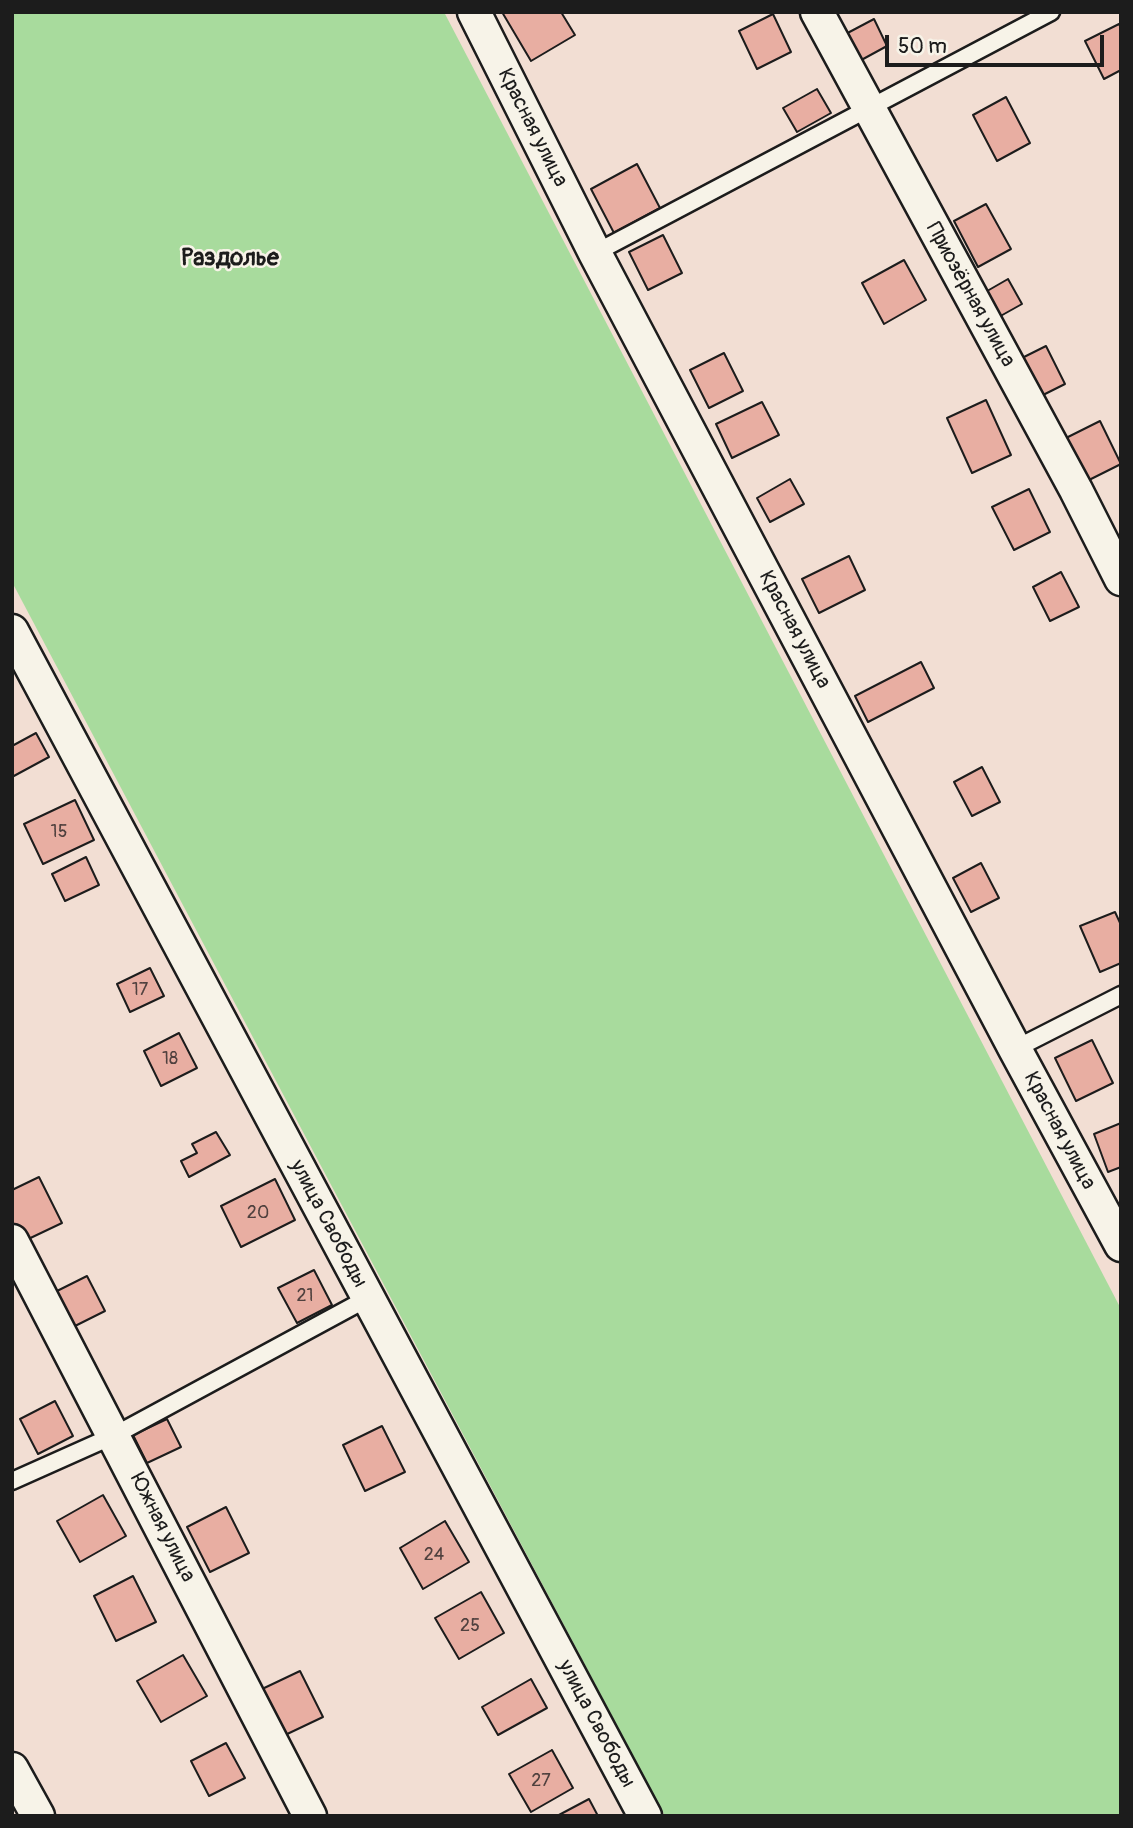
<!DOCTYPE html>
<meta charset="utf-8">
<style>
body{margin:0}
#map{position:relative;width:1133px;height:1828px;overflow:hidden;background:#f2ded3;font-family:Pangolin,sans-serif}
canvas{display:block}
.frame{position:absolute;inset:0;border:14px solid #1c1c1c;pointer-events:none}
.scale{position:absolute;left:885px;top:35px;width:219px;height:32px;box-sizing:border-box;border:4px solid #1c1c1c;border-top:0;padding-left:9px;font-size:21px;line-height:24px;white-space:nowrap;color:#1c1c1c;-webkit-text-stroke:5px #f7f3e8;paint-order:stroke}
</style>
<div id="map">
<canvas width="1133" height="1828"></canvas>
<div class="frame"></div>
<div class="scale">50 m</div>
</div>
<script>
const ctx = document.querySelector('canvas').getContext('2d');
ctx.lineJoin = 'round';
function fillPath(path, color) { ctx.fillStyle = color; ctx.fill(path, 'evenodd'); }
const poly = rows => new Path2D(rows.map(r => 'M' + r).join(''));
function strokePath(path, color, width, dash) { ctx.strokeStyle = color; ctx.lineWidth = width; ctx.lineCap = dash ? 'butt' : 'round'; ctx.setLineDash(dash || []); ctx.stroke(path); }
function drawText(font, color, halo, rows, align = 'center') {
  ctx.font = font + ' Pangolin,sans-serif'; ctx.lineWidth = 5; ctx.setLineDash([]); ctx.textBaseline = 'middle'; ctx.strokeStyle = halo; ctx.fillStyle = color; for (const [text, x, y, turn = 0] of rows) {
    ctx.save(); ctx.translate(x, y); ctx.rotate((+turn || 0) * Math.PI / 180); ctx.textAlign = isNaN(turn) ? turn : align; if (halo) ctx.strokeText(text, 0, 0); ctx.fillText(text, 0, 0); ctx.restore();
  }
}
const green = poly([
 [12,12,444,12,1121,1309,1121,1816,665,1816,12,582]
]);
const building = poly([
 [502,12,561,12,575,35,531,61,502,12],
 [773,14,791,52,757,69,739,31,773,14],
 [874,19,887,46,854,64,840,37,874,19],
 [1119,24,1121,28,1121,70,1104,79,1085,41,1119,24],
 [817,89,831,113,797,132,783,108,817,89],
 [1006,97,1030,143,997,161,973,115,1006,97],
 [637,164,660,208,614,233,591,189,637,164],
 [986,204,1011,249,978,267,954,221,986,204],
 [663,235,682,273,648,290,629,252,663,235],
 [904,260,926,300,884,324,862,283,904,260],
 [1008,279,1022,304,988,323,975,298,1008,279],
 [1046,346,1065,384,1031,401,1012,363,1046,346],
 [724,353,743,391,709,408,690,370,724,353],
 [986,400,1011,455,972,473,947,418,986,400],
 [762,402,779,435,732,458,716,424,762,402],
 [1100,421,1121,464,1085,482,1064,439,1100,421],
 [790,479,804,504,770,522,757,498,790,479],
 [1029,489,1050,532,1014,550,992,507,1029,489],
 [849,556,865,590,819,613,802,579,849,556],
 [1061,572,1079,607,1050,621,1033,587,1061,572],
 [921,662,934,688,868,722,855,696,921,662],
 [36,733,49,757,12,777,12,746,36,733],
 [982,767,1000,802,972,816,954,782,982,767],
 [75,800,94,840,43,864,24,824,75,800],
 [86,857,99,885,65,901,52,874,86,857],
 [981,863,999,898,971,912,953,878,981,863],
 [1115,912,1121,925,1121,963,1100,972,1080,926,1115,912],
 [150,968,164,996,130,1012,117,984,150,968],
 [179,1033,197,1068,161,1086,144,1051,179,1033],
 [1092,1040,1113,1083,1076,1101,1055,1058,1092,1040],
 [1121,1123,1121,1167,1108,1172,1094,1134,1121,1123],
 [216,1132,230,1155,189,1177,181,1161,197,1153,192,1144,216,1132],
 [39,1177,62,1223,22,1242,12,1222,12,1190,39,1177],
 [275,1179,295,1220,241,1247,221,1206,275,1179],
 [314,1270,332,1305,297,1323,278,1288,314,1270],
 [87,1276,105,1311,69,1329,51,1294,87,1276],
 [55,1401,73,1436,38,1454,20,1419,55,1401],
 [167,1419,181,1447,147,1463,133,1435,167,1419],
 [382,1426,405,1472,365,1491,343,1445,382,1426],
 [103,1495,126,1536,80,1562,57,1521,103,1495],
 [226,1507,249,1553,210,1572,187,1527,226,1507],
 [445,1521,469,1562,423,1589,400,1548,445,1521],
 [133,1576,156,1622,116,1641,94,1596,133,1576],
 [481,1592,504,1633,459,1659,435,1618,481,1592],
 [183,1655,207,1696,161,1722,137,1681,183,1655],
 [300,1671,323,1717,283,1736,260,1690,300,1671],
 [531,1679,547,1708,498,1735,482,1707,531,1679],
 [226,1743,245,1778,209,1796,191,1761,226,1743],
 [552,1750,573,1788,531,1812,509,1774,552,1750],
 [589,1799,598,1816,557,1816,589,1799]
]);
const service = poly([
 [595,253,1051,12],
 [1015,1049,1121,995],
 [12,1481,115,1435,368,1298]
]);
const minor = poly([
 [474,12,595,253,1015,1049,1121,1245],
 [817,12,1076,490,1121,579],
 [12,631,645,1816],
 [12,1241,310,1816],
 [12,1769,38,1816]
]);
const numberNames = [
 ["15",59,832],
 ["17",140,990],
 ["18",170,1059],
 ["20",258,1213],
 ["21",305,1296],
 ["24",434,1555],
 ["25",470,1626],
 ["27",541,1781]
];
const streetNames = [
 ["Красная улица",532,128,63],
 ["Приозёрная улица",970,295,61],
 ["Красная улица",794,630,62],
 ["Красная улица",1059,1131,62],
 ["улица Свободы",328,1224,62],
 ["Южная улица",162,1528,63],
 ["улица Свободы",596,1724,62]
];
const quarterNames = [
 ["Раздолье",230,259]
];
fillPath(green, '#a8db9d');
fillPath(building, '#e8aea2');
strokePath(building, '#1c1c1c', 2);
strokePath(service, '#1c1c1c', 21);
strokePath(minor, '#1c1c1c', 37);
strokePath(service, '#f7f3e8', 16);
strokePath(minor, '#f7f3e8', 32);
drawText('18px', '#4f403e', null, numberNames);
drawText('21px', '#1c1c1c', '#f7f3e8', streetNames);
drawText('bold 24px', '#1c1c1c', '#f7f3e8', quarterNames);
</script>
